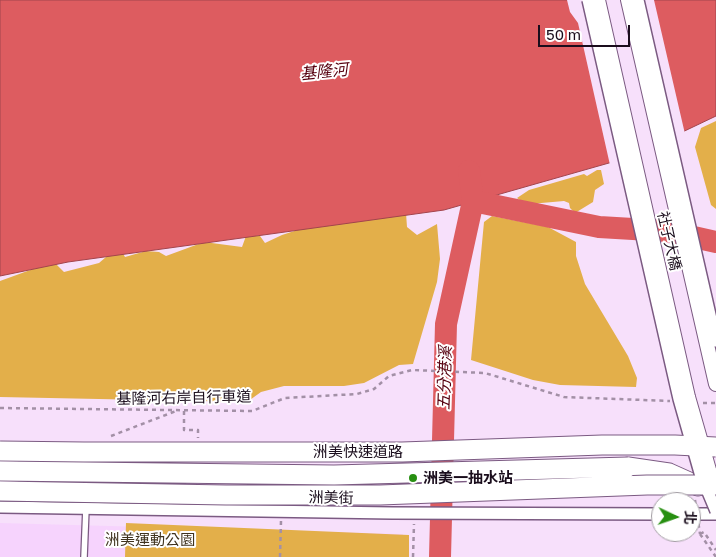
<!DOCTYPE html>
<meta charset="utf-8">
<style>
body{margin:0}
#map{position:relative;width:716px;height:557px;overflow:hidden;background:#f7e0fb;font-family:"Golos Text","Noto Sans TC",sans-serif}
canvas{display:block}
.north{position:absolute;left:651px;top:492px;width:50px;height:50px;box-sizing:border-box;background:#fff;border:1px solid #a39ea4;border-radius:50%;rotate:93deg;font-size:14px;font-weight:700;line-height:20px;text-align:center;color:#1a0d1c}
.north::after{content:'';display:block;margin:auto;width:18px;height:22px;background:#278f11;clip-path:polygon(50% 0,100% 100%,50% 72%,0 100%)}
.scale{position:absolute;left:538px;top:25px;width:92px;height:22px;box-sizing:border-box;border:2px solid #1a0d1c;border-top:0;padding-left:6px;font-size:15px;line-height:18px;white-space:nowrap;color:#1a0d1c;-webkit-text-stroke:4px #fff;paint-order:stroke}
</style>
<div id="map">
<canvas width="716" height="557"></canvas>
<div class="north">北</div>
<div class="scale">50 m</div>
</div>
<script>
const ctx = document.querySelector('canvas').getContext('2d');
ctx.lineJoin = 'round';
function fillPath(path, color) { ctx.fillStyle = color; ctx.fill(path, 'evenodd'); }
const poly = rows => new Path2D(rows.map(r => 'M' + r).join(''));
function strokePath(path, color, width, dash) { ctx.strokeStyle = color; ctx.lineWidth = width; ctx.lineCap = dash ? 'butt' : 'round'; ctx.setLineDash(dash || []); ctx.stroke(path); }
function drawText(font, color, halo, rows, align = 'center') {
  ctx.font = font + ' "Golos Text","Noto Sans TC",sans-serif'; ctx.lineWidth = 4; ctx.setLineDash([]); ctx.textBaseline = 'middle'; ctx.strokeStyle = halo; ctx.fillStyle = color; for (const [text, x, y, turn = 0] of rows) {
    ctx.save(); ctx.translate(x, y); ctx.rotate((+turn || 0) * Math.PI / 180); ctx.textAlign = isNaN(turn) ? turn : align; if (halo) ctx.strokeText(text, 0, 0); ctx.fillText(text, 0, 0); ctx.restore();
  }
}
const built = poly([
 [0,523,403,534,404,557,0,557]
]);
const green = poly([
 [716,121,716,209,711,205,695,147,701,128],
 [597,170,601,170,604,184,595,190,593,202,575,213,570,208,569,203,564,201,530,204,521,201,517,198,529,190,584,174,587,176],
 [406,213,407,227,417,235,437,224,440,259,437,282,413,364,399,365,364,383,344,386,284,386,261,392,247,402,0,397,0,281,33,269,55,263,64,272,99,263,113,251,121,250,125,257,146,251,159,252,166,256,204,242,242,247,246,236,260,236,265,243,282,235,325,221],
 [492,216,548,227,576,242,576,256,585,284,628,356,637,378,636,387,560,385,533,380,471,360,484,222],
 [126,523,409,535,409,557,125,557]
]);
const water = poly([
 [0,0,716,0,716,116,630,157,444,210,68,262,0,276,0,0]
]);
const pier = poly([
 [567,0,654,0,685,134,631,159,610,165,578,23,570,12]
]);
const river = poly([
 [473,201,599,227,667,231,716,242],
 [440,557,446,324,473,201,469,171]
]);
const path = poly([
 [703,403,716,403],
 [0,408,252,411,285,398,357,394,374,389,389,376,412,370,485,373,564,397,670,401],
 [184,411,184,430,198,430,198,438],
 [111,436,176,411],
 [700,534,716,557],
 [700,534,704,532,716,550],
 [280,557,281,521],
 [413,557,414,524]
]);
const service = poly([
 [84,557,86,508]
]);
const minor = poly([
 [638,0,716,341],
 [0,507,392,513,661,514],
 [691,514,716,514]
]);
const tertiary = poly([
 [628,0,716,384]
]);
const trunk = poly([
 [628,467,669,473,698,486]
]);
const pathBridge = poly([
 [695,500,700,534]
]);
const minorBridge = poly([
 [588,0,679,399,700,473,716,511]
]);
const tertiaryBridge = poly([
 [598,0,688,397,709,470,716,487]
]);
const trunkBridge = poly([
 [0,451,84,452,402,452,602,445,675,445,716,447],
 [0,471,334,475,628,467],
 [0,491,226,495,380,495,647,485,716,485]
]);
const markers = [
 [413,478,5,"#278f11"]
];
const streetNames = [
 ["社子大橋",669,241,77],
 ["基隆河右岸自行車道",184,398,-1],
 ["洲美快速道路",358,452],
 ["洲美街",331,498,1]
];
const poiNames = [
 ["洲美一抽水站",423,478]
];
const parkNames = [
 ["洲美運動公園",150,540]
];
const waterNames = [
 ["基隆河",324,72,-6],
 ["五分港溪",445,378,-88]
];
fillPath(built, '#f6d3fd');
fillPath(green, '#e3af4a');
fillPath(water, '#dd5c60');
strokePath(water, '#a2444c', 1);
fillPath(pier, '#f7e0fb');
strokePath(river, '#dd5c60', 22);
strokePath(service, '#7b5a82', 8);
strokePath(minor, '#7b5a82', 14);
strokePath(tertiary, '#7b5a82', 16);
strokePath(trunk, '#7b5a82', 21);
strokePath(path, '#a390a6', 2.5, [4, 4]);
strokePath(service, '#fff', 5.5);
strokePath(minor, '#fff', 11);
strokePath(tertiary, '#fff', 14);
strokePath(trunk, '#fff', 19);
strokePath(minorBridge, '#7b5a82', 14, []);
strokePath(tertiaryBridge, '#7b5a82', 16, []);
strokePath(trunkBridge, '#7b5a82', 21, []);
strokePath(pathBridge, '#a390a6', 2.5, [4, 4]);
strokePath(minorBridge, '#fff', 11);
strokePath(tertiaryBridge, '#fff', 14);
strokePath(trunkBridge, '#fff', 19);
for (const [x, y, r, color] of markers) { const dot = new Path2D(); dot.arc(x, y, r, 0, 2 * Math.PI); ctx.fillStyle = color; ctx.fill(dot); strokePath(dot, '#fff', 2); }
drawText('15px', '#1a0d1c', '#fff', streetNames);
drawText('bold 15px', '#1a0d1c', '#fff', poiNames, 'left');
drawText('15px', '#3f331e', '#fff', parkNames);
drawText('italic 16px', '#56000f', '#fff', waterNames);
</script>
